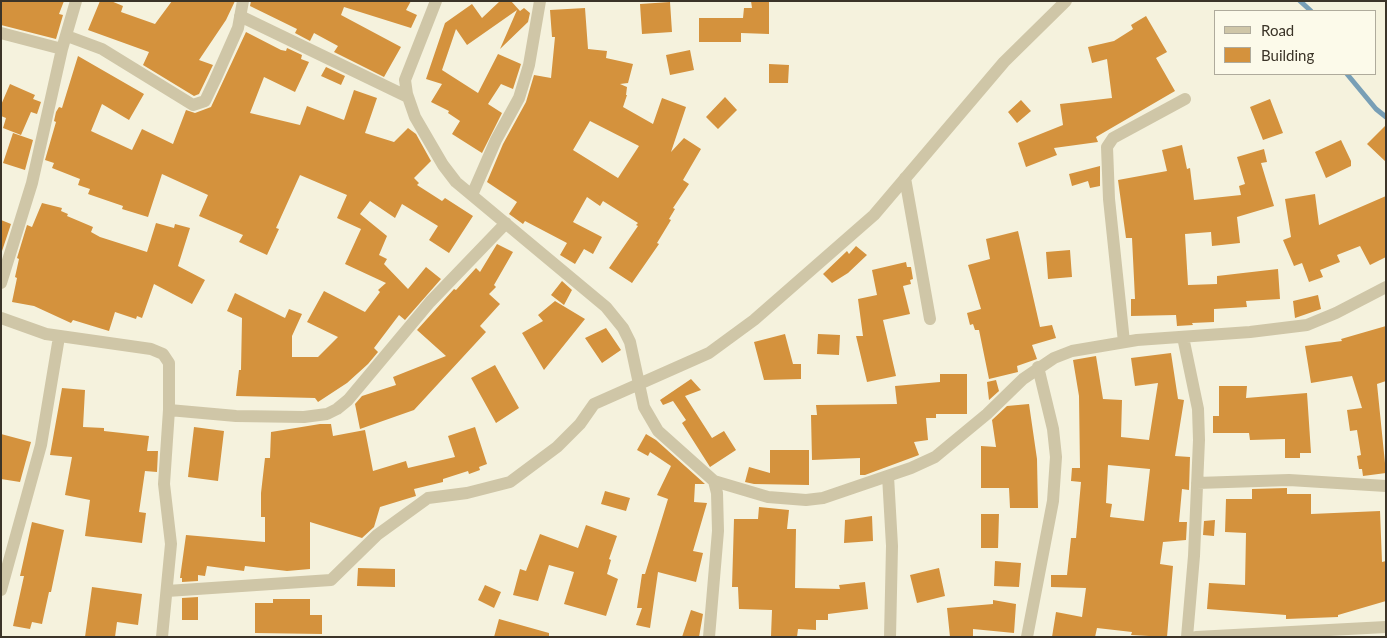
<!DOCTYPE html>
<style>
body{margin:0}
#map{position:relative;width:1387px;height:638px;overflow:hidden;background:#f5f2dd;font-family:Lato,sans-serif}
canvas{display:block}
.frame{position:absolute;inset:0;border:2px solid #3b3428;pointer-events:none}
.legend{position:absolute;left:1214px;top:10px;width:162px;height:65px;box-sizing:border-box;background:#fcfaea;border:1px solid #afab9c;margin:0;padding:6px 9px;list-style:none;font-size:15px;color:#3b3428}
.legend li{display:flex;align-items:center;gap:10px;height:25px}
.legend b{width:25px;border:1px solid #afab9c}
</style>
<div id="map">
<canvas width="1387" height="638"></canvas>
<div class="frame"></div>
<ul class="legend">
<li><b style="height:6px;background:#cfc6a7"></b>Road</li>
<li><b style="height:14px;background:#d4923d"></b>Building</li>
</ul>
</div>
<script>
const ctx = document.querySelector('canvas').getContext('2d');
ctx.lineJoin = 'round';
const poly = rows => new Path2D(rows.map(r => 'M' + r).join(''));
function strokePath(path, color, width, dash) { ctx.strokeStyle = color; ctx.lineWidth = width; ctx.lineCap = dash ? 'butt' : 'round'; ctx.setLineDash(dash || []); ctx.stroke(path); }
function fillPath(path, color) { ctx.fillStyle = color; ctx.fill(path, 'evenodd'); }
const stream = poly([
 [1300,1,1311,11],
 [1347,74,1376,109,1386,117]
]);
const building = poly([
 [1,1,64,1,59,14,63,15,56,39,1,25],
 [100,1,111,1,123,6,121,12,155,24,172,1,235,1,226,20,199,60,213,65,199,94,194,96,143,65,149,52,88,30],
 [251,1,411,1,406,10,417,15,411,28,344,7,341,15,401,47,384,77,334,52,338,46,314,33,310,41,295,33,297,29,250,6],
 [500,1,511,1,520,11,524,8,530,13,528,22,500,49,517,10,467,45,456,29,442,70,478,93,498,54,521,64,513,89,501,84,488,104,502,113,482,153,452,134,460,121,448,113,449,111,431,102,442,84,426,79,445,23,472,4,482,18],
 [751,1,769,1,769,34,741,33,741,42,699,42,699,18,743,18,744,8,752,8],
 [670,2,672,32,642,34,640,4],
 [585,8,588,49,607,51,606,58,633,64,628,83,620,84,627,87,626,95,627,95,623,107,653,124,662,98,686,107,671,152,684,138,701,149,683,180,689,184,673,208,675,209,669,219,671,220,657,243,659,244,632,283,609,268,638,226,636,225,638,223,603,201,600,206,587,197,573,222,602,237,593,254,584,249,575,264,560,255,567,243,525,221,523,224,509,214,517,202,487,182,503,144,526,102,534,75,551,78,555,37,552,37,550,10],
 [590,121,639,146,618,178,573,150],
 [1146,16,1167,52,1156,58,1175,91,1096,137,1098,142,1054,148,1057,155,1026,167,1018,143,1063,125,1060,104,1112,98,1107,59,1092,63,1088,47,1114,41,1133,29,1131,25],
 [246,32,281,50,286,51,287,48,302,55,301,59,309,62,295,92,264,77,250,113,300,125,307,106,344,120,354,90,377,98,365,133,394,142,408,128,416,134,431,161,414,178,419,183,417,185,442,201,445,198,473,216,449,253,429,240,438,226,402,204,395,218,370,201,360,214,387,236,379,255,387,259,384,264,408,289,426,267,441,279,405,320,399,315,374,348,378,352,368,364,347,383,318,402,315,398,236,396,239,370,241,370,242,318,227,311,235,293,285,318,289,309,302,314,292,336,292,357,318,357,338,337,307,322,324,291,365,312,380,292,378,290,386,283,345,264,361,229,337,218,347,195,300,175,276,228,279,229,267,255,239,242,243,235,199,216,208,195,162,174,148,217,122,209,123,206,88,194,90,189,78,185,80,179,52,168,54,163,45,160,56,122,54,121,56,112,59,107,62,108,78,56,144,94,129,120,102,104,91,131,132,150,142,129,173,144,186,110,195,113,211,107],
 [690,50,694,70,670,75,666,55],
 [769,64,789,65,788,83,769,83],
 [326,67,345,76,341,85,321,76],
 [10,84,35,95,33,99,41,102,37,114,31,112,21,135,3,128,6,118,1,116,1,105],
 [725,97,737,110,718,129,706,117],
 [1270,99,1283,133,1263,140,1250,107],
 [1021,100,1031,111,1017,123,1008,112],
 [1386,125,1386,162,1367,144],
 [13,133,33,140,25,170,3,163],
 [1341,140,1351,161,1351,166,1326,178,1315,152],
 [1182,145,1187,169,1190,168,1194,200,1241,195,1239,186,1245,184,1237,157,1264,149,1267,162,1261,163,1274,206,1237,217,1240,243,1212,246,1211,232,1185,234,1188,285,1217,284,1217,276,1278,269,1280,299,1246,301,1247,307,1214,309,1214,322,1192,323,1193,325,1177,326,1176,315,1131,316,1131,299,1135,299,1132,238,1126,238,1118,180,1167,171,1162,150],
 [1100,166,1100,186,1090,188,1088,181,1072,186,1069,174],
 [1315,194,1319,225,1386,196,1386,257,1370,265,1360,246,1337,255,1340,262,1320,270,1323,277,1309,282,1302,263,1294,266,1283,240,1291,237,1285,199],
 [42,203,62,208,61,211,68,214,67,216,93,227,91,232,100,237,147,252,156,223,174,228,175,224,190,228,178,266,205,280,192,304,154,284,142,318,137,316,136,319,115,312,109,331,73,320,71,323,34,306,12,302,17,278,15,277,19,259,17,258,27,225,32,227],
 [1,220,11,224,2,251,1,251],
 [1018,231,1040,327,1052,325,1056,338,1032,345,1037,359,1017,366,1018,372,989,379,979,330,975,330,973,324,970,325,967,313,981,309,968,265,990,259,986,239],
 [497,244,513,252,494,285,496,287,489,294,500,304,480,326,486,332,414,410,360,429,355,404,362,396,396,385,393,377,446,356,417,330,454,289,456,290,476,268,480,272],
 [856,246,867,255,848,273,832,283,823,274,847,251,849,254],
 [1070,250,1072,277,1048,279,1046,252],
 [906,262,907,267,911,267,913,279,910,280,911,284,903,286,910,314,883,320,896,376,867,382,856,336,863,336,858,299,877,295,872,270],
 [562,281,572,290,564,305,551,295],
 [1318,295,1321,309,1295,318,1293,301],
 [555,301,585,319,544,370,522,333,543,321,538,315],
 [1386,326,1386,381,1377,384,1386,473,1363,476,1362,469,1359,469,1357,456,1361,455,1357,430,1350,431,1347,410,1362,408,1352,376,1311,383,1305,346,1342,341,1341,339],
 [606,328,621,350,602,363,585,338],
 [785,334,793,364,801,364,801,379,764,380,754,342],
 [818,334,840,335,839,355,817,354],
 [1171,353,1178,399,1184,400,1175,456,1190,457,1189,490,1182,489,1179,522,1187,522,1186,540,1163,542,1160,564,1173,566,1167,637,1131,635,1132,632,1097,628,1095,637,1052,637,1056,612,1082,617,1086,588,1051,587,1051,575,1067,575,1071,538,1076,538,1078,516,1081,482,1071,481,1072,468,1080,468,1079,396,1073,360,1096,356,1103,399,1122,400,1121,437,1149,440,1158,383,1135,386,1131,358],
 [1108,465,1150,469,1144,521,1110,517,1112,504,1106,503],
 [495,365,519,408,496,423,471,378],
 [940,374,967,374,967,414,936,414,936,418,926,418,928,440,914,442,919,455,865,475,860,475,860,458,812,460,811,415,817,415,816,405,897,404,895,386,940,382],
 [691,379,701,390,685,396,712,438,724,431,736,450,710,467,682,423,686,420,673,401,663,405,660,400],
 [996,380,999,391,989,400,987,382],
 [1219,386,1247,386,1246,398,1307,393,1311,453,1300,453,1300,458,1285,458,1285,439,1250,440,1249,433,1213,433,1213,416,1219,416],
 [62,388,85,390,83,427,104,428,104,431,149,436,147,451,158,451,157,472,145,471,139,512,146,513,142,543,85,536,90,500,65,495,72,457,50,455],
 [1029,404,1037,459,1038,508,1010,508,1009,488,981,488,981,446,996,447,992,420,1007,406],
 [320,424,331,424,333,436,365,430,373,471,406,461,408,468,455,457,448,436,475,427,487,464,479,467,480,470,469,474,468,471,443,479,443,482,414,489,416,496,380,507,374,527,362,538,310,522,310,569,287,571,245,566,244,571,207,566,205,576,198,575,198,581,182,582,182,578,180,578,186,535,265,542,265,517,261,517,261,493,265,458,270,458,271,432],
 [194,427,224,431,218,481,188,477],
 [1,434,31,442,20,482,1,479],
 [646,434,656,440,705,484,695,484,694,502,707,503,693,551,703,553,696,582,658,572,650,628,636,625,642,608,637,608,642,574,645,574,668,499,657,495,671,466,650,452,648,456,637,450],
 [770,450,809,450,809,485,754,484,745,482,749,467,770,473],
 [1287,488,1287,494,1311,494,1311,514,1380,511,1382,562,1386,561,1386,601,1338,615,1338,617,1286,619,1286,615,1207,609,1209,583,1245,585,1246,533,1225,532,1226,499,1252,499,1252,489],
 [605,491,630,498,626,511,601,504],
 [759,507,789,510,787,529,796,529,795,588,840,589,839,585,865,582,868,609,828,614,828,620,816,620,816,630,798,629,797,637,792,637,771,636,772,610,739,609,738,587,732,587,734,519,758,519],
 [981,514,999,514,998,548,981,548],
 [872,516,873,541,844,543,845,520],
 [1215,520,1214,536,1203,535,1204,521],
 [32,522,64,530,51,592,49,592,42,624,32,622,30,629,13,626,24,576,20,576],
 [586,525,617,536,609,559,611,560,607,574,618,579,606,616,564,604,574,572,549,565,538,601,513,595,520,569,526,571,540,534,578,548],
 [995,561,1021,563,1019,587,994,586],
 [358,568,395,569,395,587,357,586],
 [939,568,945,596,917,603,910,575],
 [485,585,501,592,494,608,478,600],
 [92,587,142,594,138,625,117,622,115,637,85,637],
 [198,597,198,620,182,620,182,598],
 [273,599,310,599,310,615,322,615,322,634,255,633,255,603,273,603],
 [993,600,1016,604,1014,633,973,629,973,637,950,637,947,608,993,604],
 [691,610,703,614,699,637,682,637],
 [499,619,549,633,549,637,494,637]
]);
const street = poly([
 [436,1,405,80,407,94,415,117,443,165,456,182,606,307,623,328,630,342,644,407,658,431,714,481,717,493,718,531,709,637],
 [240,16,408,97],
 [1,33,62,49],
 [67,36,102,49,193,105,205,101,215,80,238,28,243,1],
 [905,178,930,319],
 [472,195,496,140,519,98,529,65,540,1],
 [1,283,32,183,62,49,76,1],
 [1,318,46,334,151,349,163,354,169,363,169,410,164,484,171,544,162,637],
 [1183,337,1198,409,1199,440,1194,556,1187,637],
 [1124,342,1109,199,1107,147,1113,138,1185,99],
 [169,410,236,416,304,417,327,414,337,409,348,400,430,302,506,223],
 [888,476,892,546,890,637],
 [714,481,768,497,806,500,823,498,911,468,935,457,987,414,1023,379,1054,358,1072,351,1137,340,1250,332,1307,325,1336,313,1386,287],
 [1197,483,1289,480,1386,486],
 [1,590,41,445,59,337],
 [167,591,331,580,377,535,428,498,467,493,510,482,557,447,580,424,594,404,709,353,754,320,874,215,1004,62,1066,1],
 [1027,637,1053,501,1056,457,1053,429,1038,367],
 [1196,637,1386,627]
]);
strokePath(stream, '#789fb6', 5);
fillPath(building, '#d4923d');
strokePath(street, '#cfc6a7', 12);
</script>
